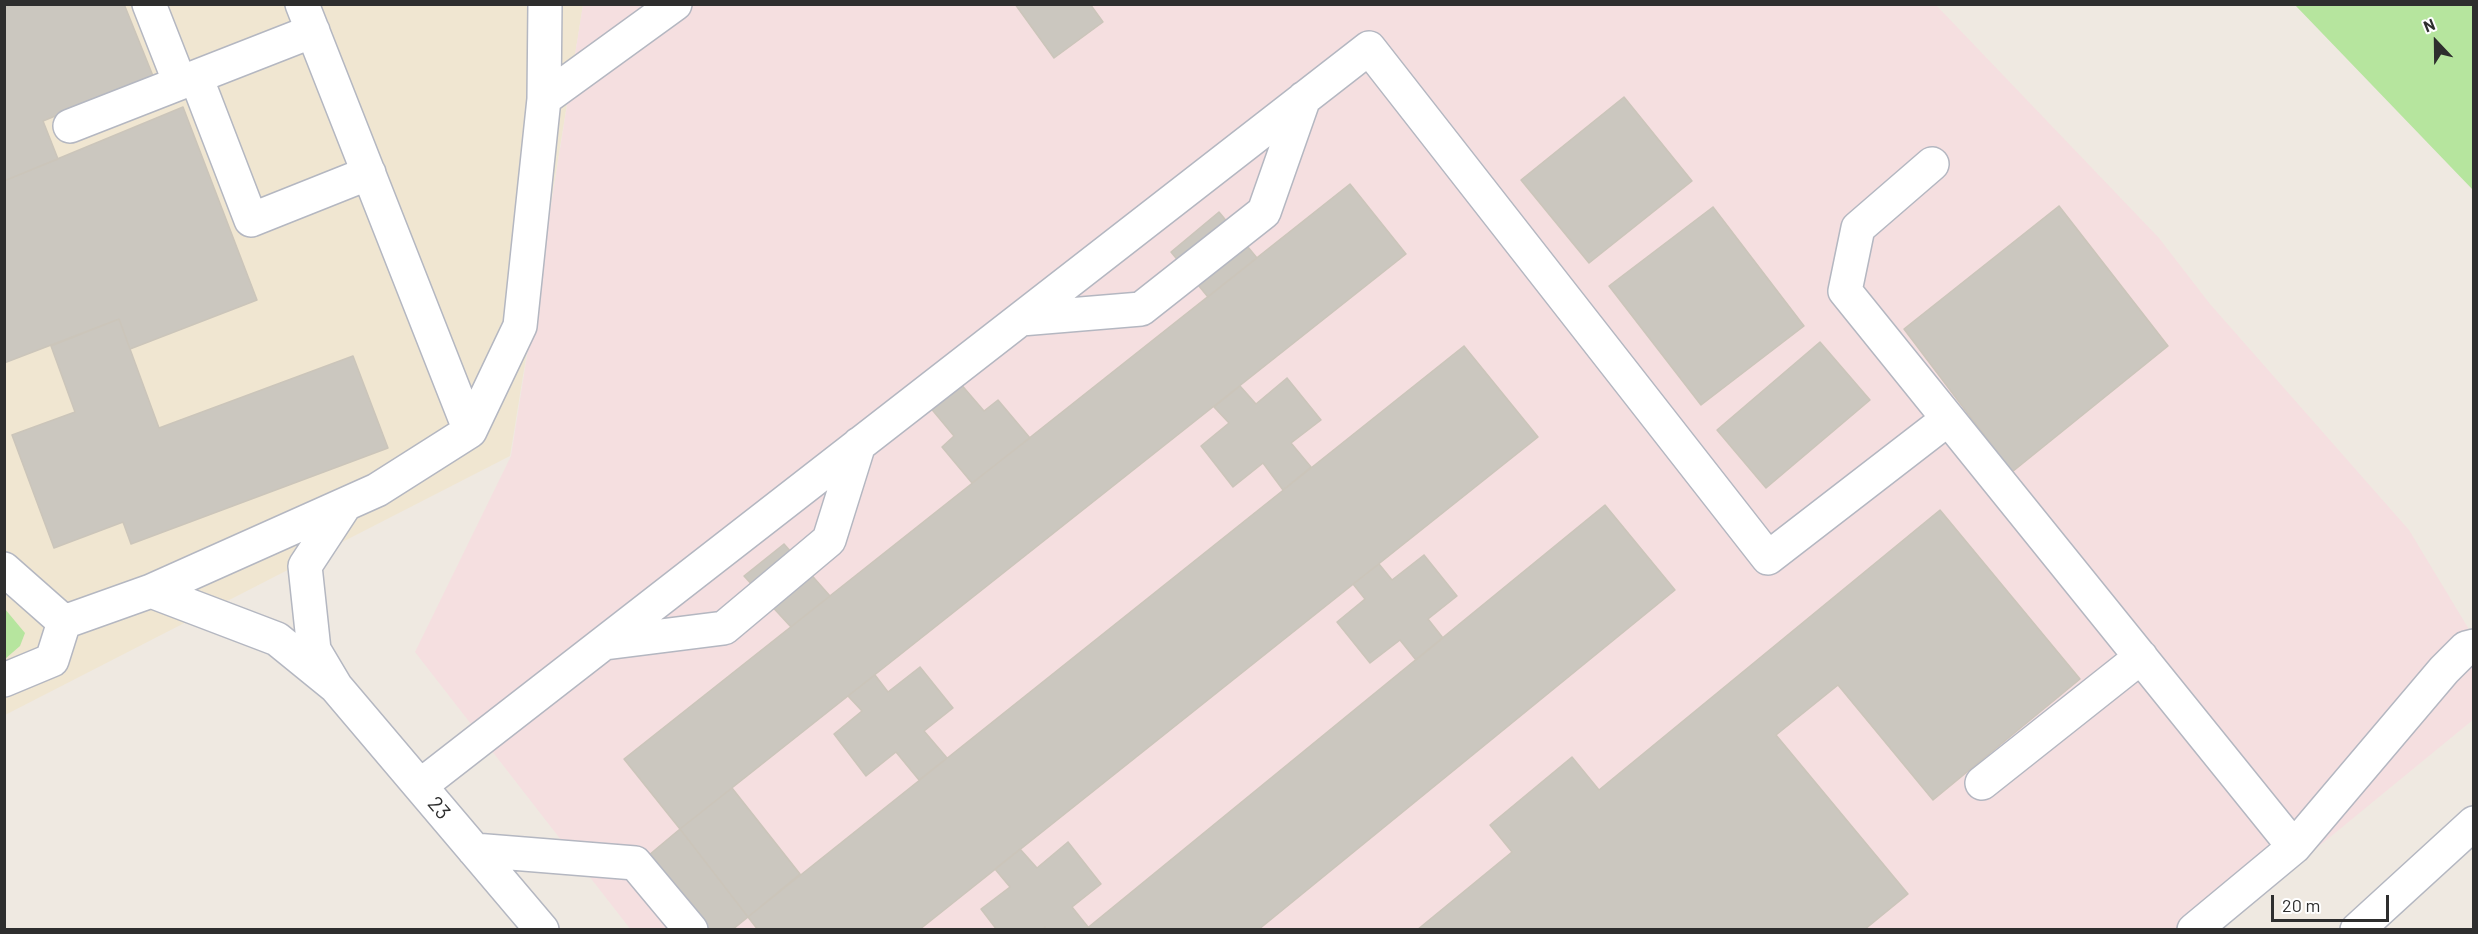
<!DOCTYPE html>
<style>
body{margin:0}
#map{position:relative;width:2478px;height:934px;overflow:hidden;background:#efe9e1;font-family:Barlow,sans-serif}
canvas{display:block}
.frame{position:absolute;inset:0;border:6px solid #2e2e2e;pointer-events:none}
.north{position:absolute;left:2406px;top:12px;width:60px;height:60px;-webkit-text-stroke:4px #fff;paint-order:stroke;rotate:338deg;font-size:16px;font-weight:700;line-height:24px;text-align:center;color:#2e2e2e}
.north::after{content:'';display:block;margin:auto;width:21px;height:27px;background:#2e2e2e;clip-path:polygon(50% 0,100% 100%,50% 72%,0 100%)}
.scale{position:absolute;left:2271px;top:895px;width:118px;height:27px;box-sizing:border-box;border:3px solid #2e2e2e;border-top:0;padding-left:8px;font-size:18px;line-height:21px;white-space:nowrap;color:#2e2e2e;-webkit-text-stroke:4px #fff;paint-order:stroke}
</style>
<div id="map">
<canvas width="2478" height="934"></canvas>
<div class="frame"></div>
<div class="north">N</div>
<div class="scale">20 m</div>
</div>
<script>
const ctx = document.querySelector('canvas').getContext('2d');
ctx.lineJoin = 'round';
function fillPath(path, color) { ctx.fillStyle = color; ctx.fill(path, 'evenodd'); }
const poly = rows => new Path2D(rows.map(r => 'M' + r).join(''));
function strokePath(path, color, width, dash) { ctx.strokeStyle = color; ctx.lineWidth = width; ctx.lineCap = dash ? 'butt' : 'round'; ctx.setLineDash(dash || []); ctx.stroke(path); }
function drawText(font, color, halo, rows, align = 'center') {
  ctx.font = font + ' Barlow,sans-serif'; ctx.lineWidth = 6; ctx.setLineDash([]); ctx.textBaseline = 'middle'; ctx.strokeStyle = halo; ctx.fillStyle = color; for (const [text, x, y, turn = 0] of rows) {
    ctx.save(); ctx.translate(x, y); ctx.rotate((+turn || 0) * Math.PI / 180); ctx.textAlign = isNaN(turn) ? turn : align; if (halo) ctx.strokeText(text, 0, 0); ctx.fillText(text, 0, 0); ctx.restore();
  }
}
const education = poly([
 [5,5,583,5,510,456,5,715]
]);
const medical = poly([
 [1935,4,2159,238,2210,304,2409,530,2473,636,2474,719,2218,929,631,930,415,652,511,456,583,5]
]);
const green = poly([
 [2295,5,2473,5,2473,190],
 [5,609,25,633,20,646,5,659]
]);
const building = poly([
 [7,4,124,4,153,76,43,121,58,159,4,181,4,6,7,4],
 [1015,4,1090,4,1103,22,1054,58,1015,4],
 [1624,97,1692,181,1589,263,1521,180,1624,97],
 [183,107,257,300,130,349,119,319,4,363,4,181,183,107],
 [1350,184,1406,254,680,829,624,759,1350,184],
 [2059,206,2168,346,2012,472,1904,329,2059,206],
 [1713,207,1804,326,1701,405,1609,286,1713,207],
 [1219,212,1257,258,1208,297,1171,252,1219,212],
 [119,319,159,428,353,356,388,448,131,544,123,522,54,548,12,435,75,412,51,346,119,319],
 [1820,342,1870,400,1766,488,1717,430,1820,342],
 [1464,346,1538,437,919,930,758,930,748,917,1464,346],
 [1287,378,1321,420,1291,443,1311,467,1283,490,1263,463,1233,487,1201,446,1229,423,1214,407,1240,386,1256,404,1287,378],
 [959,382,984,411,998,400,1030,438,972,483,942,447,954,436,929,406,959,382],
 [1605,505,1675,590,1258,930,1085,930,1605,505],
 [1940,510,2080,679,1933,800,1838,685,1776,735,1908,894,1864,930,1417,930,1512,852,1490,825,1572,757,1599,790,1940,510],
 [784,544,830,596,791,627,744,576,784,544],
 [1424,555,1457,596,1428,619,1443,638,1416,660,1400,640,1370,663,1337,622,1365,599,1353,584,1379,564,1392,580,1424,555],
 [920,667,953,708,924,731,947,758,919,780,896,752,866,776,834,734,862,711,848,696,875,675,888,692,920,667],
 [732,788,800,874,748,917,680,829,732,788],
 [680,829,748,917,732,930,708,930,649,855,680,829],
 [1068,842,1101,884,1072,907,1088,927,1085,930,1046,930,1045,927,1042,930,997,930,981,909,1010,887,995,869,1020,849,1037,868,1068,842]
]);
const minor = poly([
 [149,4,180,83],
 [302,4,470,431],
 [196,77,251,220,369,173],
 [544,99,675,4],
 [70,126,313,31],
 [1932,164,1858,228,1845,291,2294,847],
 [1021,319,1141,309,1264,212,1304,98],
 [4,569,64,622],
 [151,591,277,639,336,687,314,650,305,566,345,505],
 [64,622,151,591,377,490,470,431,520,326,544,99,545,4],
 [605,643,724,628,829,540,859,444],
 [4,680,52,660,64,622],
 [336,687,542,930],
 [1982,783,2141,657],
 [420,786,1369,48,1768,558,1948,419],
 [474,850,635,863,691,930],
 [2194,930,2294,847,2444,670,2466,648,2474,646],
 [2357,930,2474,823]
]);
const streetNames = [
 ["23",439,808,49]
];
fillPath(education, '#f0e6d1');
fillPath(medical, '#f5dfe0');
fillPath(green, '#b6e59e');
fillPath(building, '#cbc7bf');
strokePath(building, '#cbc5ba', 1.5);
strokePath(minor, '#b4b7c1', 36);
strokePath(minor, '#fff', 33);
drawText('21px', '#2e2e2e', '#fff', streetNames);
</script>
